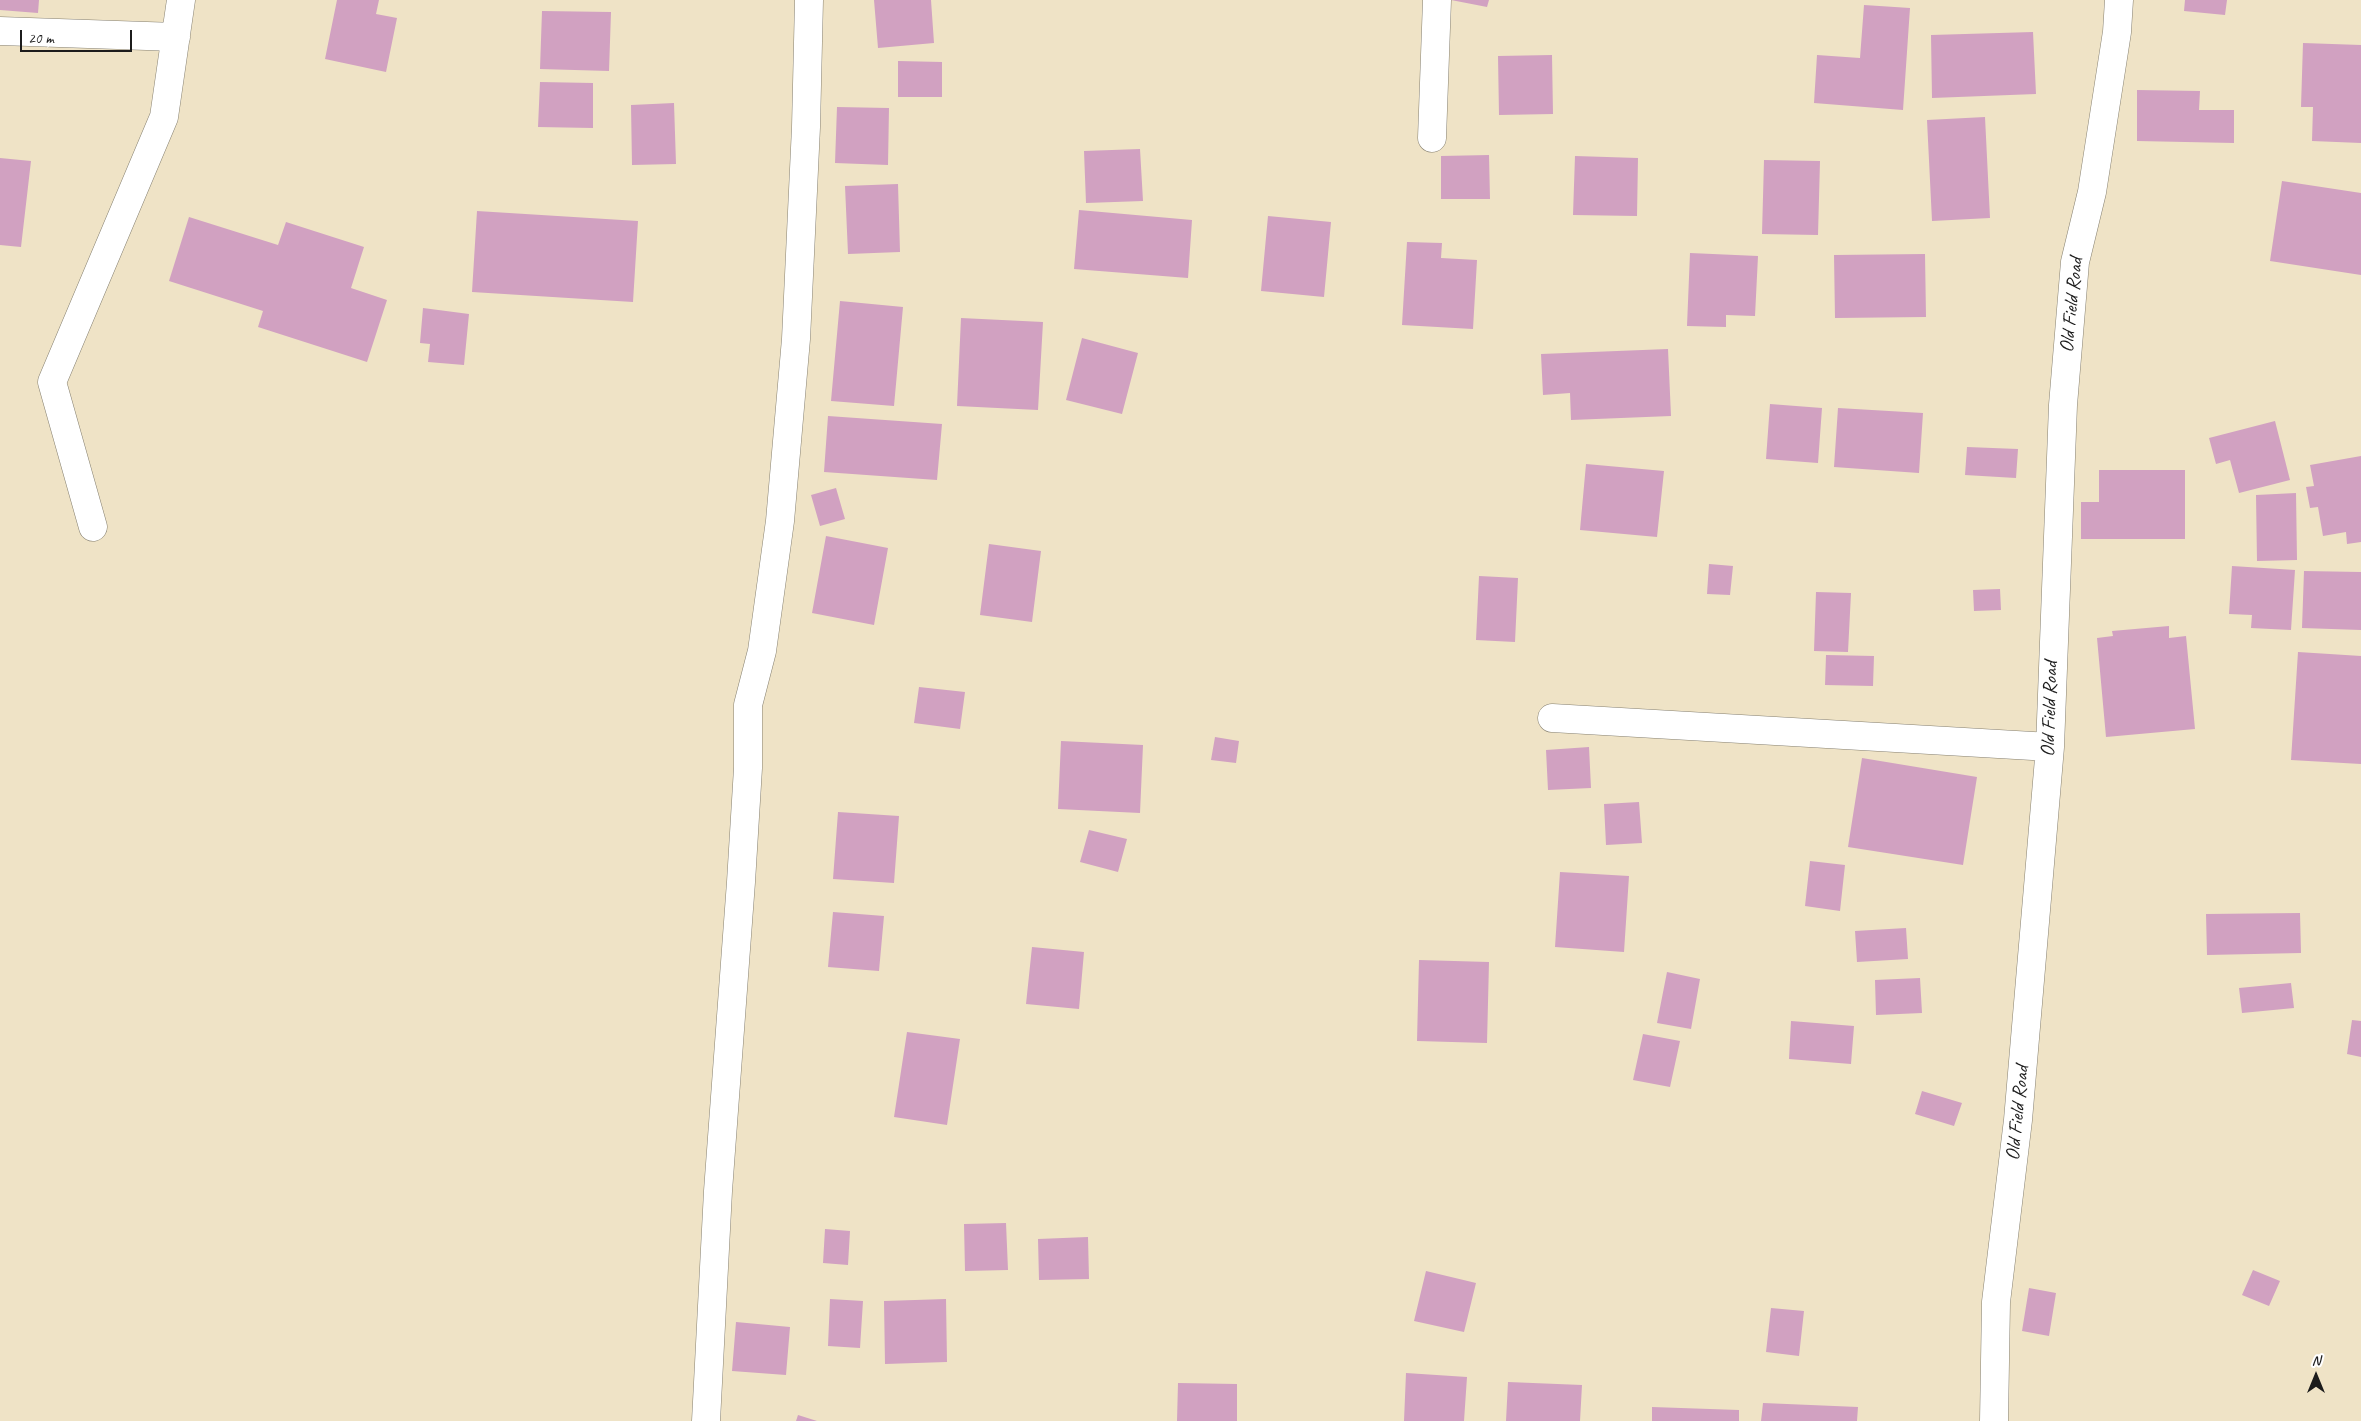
<!DOCTYPE html>
<style>
body{margin:0}
#map{position:relative;width:2361px;height:1421px;overflow:hidden;background:#efe3c6;font-family:Caveat,sans-serif}
canvas{display:block}
.north{position:absolute;left:2291px;top:1351px;width:50px;height:50px;-webkit-text-stroke:4px #fff;paint-order:stroke;rotate:0deg;font-size:14px;font-weight:700;line-height:20px;text-align:center;color:#1c1c1c}
.north::after{content:'';display:block;margin:auto;width:18px;height:22px;background:#1c1c1c;clip-path:polygon(50% 0,100% 100%,50% 72%,0 100%)}
.scale{position:absolute;left:20px;top:30px;width:112px;height:22px;box-sizing:border-box;border:2px solid #1c1c1c;border-top:0;padding-left:6px;font-size:15px;line-height:18px;white-space:nowrap;color:#1c1c1c;-webkit-text-stroke:4px #fff;paint-order:stroke}
</style>
<div id="map">
<canvas width="2361" height="1421"></canvas>
<div class="north">N</div>
<div class="scale">20 m</div>
</div>
<script>
const ctx = document.querySelector('canvas').getContext('2d');
ctx.lineJoin = 'round';
function fillPath(path, color) { ctx.fillStyle = color; ctx.fill(path, 'evenodd'); }
const poly = rows => new Path2D(rows.map(r => 'M' + r).join(''));
function strokePath(path, color, width, dash) { ctx.strokeStyle = color; ctx.lineWidth = width; ctx.lineCap = dash ? 'butt' : 'round'; ctx.setLineDash(dash || []); ctx.stroke(path); }
function drawText(font, color, halo, rows, align = 'center') {
  ctx.font = font + ' Caveat,sans-serif'; ctx.lineWidth = 4; ctx.setLineDash([]); ctx.textBaseline = 'middle'; ctx.strokeStyle = halo; ctx.fillStyle = color; for (const [text, x, y, turn = 0] of rows) {
    ctx.save(); ctx.translate(x, y); ctx.rotate((+turn || 0) * Math.PI / 180); ctx.textAlign = isNaN(turn) ? turn : align; if (halo) ctx.strokeText(text, 0, 0); ctx.fillText(text, 0, 0); ctx.restore();
  }
}
const building = poly([
 [0,0,39,0,38,13,0,10],
 [337,0,379,0,376,14,397,18,386,72,325,59],
 [874,0,931,0,934,43,878,48],
 [1451,0,1489,0,1487,7],
 [2185,0,2227,0,2225,15,2184,11],
 [1864,5,1910,8,1903,110,1814,103,1817,55,1860,58],
 [542,11,611,12,609,71,540,69],
 [2033,32,2036,94,1932,98,1931,35],
 [2303,43,2361,45,2361,143,2312,141,2313,107,2301,107],
 [1552,55,1553,114,1499,115,1498,56],
 [898,61,942,62,942,97,898,97],
 [540,82,593,83,593,128,538,127],
 [2137,90,2200,91,2199,110,2234,110,2234,143,2137,141],
 [674,103,676,164,632,165,631,105],
 [837,107,889,108,888,165,835,163],
 [1985,117,1990,218,1932,221,1927,120],
 [1140,149,1143,201,1086,203,1084,151],
 [1489,155,1490,199,1441,199,1441,156],
 [1575,156,1638,158,1637,216,1573,215],
 [0,158,31,161,21,247,0,245],
 [1764,160,1820,161,1818,235,1762,234],
 [2282,181,2361,193,2361,275,2270,261],
 [898,184,900,252,848,254,845,186],
 [1079,210,1192,220,1188,278,1074,269],
 [477,211,638,221,633,302,472,292],
 [1268,216,1331,222,1324,297,1261,291],
 [189,217,278,245,286,222,364,247,351,288,387,300,367,362,258,327,263,311,169,281],
 [1407,242,1442,243,1441,258,1477,260,1473,329,1402,325],
 [1690,253,1758,256,1755,316,1726,315,1726,327,1687,326],
 [1925,254,1926,317,1835,318,1834,255],
 [840,301,903,307,894,406,831,401],
 [423,308,469,314,464,365,428,362,430,344,420,343],
 [961,318,1043,322,1038,410,957,406],
 [1082,338,1138,353,1122,414,1066,400],
 [1668,349,1671,416,1571,420,1570,393,1543,395,1541,354],
 [1770,404,1822,408,1818,463,1766,459],
 [1838,408,1923,413,1919,473,1834,467],
 [828,416,942,424,937,480,824,472],
 [2275,421,2290,480,2239,493,2230,460,2216,464,2209,438],
 [1967,447,2018,449,2016,478,1965,475],
 [2361,456,2361,542,2347,544,2346,532,2323,536,2318,507,2310,508,2306,487,2314,486,2310,465],
 [1586,464,1664,471,1657,537,1580,530],
 [2099,470,2185,470,2185,539,2081,539,2081,502,2099,502],
 [836,488,845,519,820,526,811,495],
 [2296,493,2297,560,2257,561,2256,495],
 [826,536,888,548,874,625,812,613],
 [989,544,1041,551,1032,622,980,615],
 [1709,564,1733,566,1730,595,1707,594],
 [2232,566,2295,570,2291,630,2251,628,2252,615,2229,614],
 [2304,571,2361,572,2361,630,2302,628],
 [1479,576,1518,578,1515,642,1476,640],
 [2000,589,2001,610,1974,611,1973,590],
 [1816,592,1851,593,1848,652,1814,651],
 [2169,626,2169,638,2186,636,2195,729,2106,737,2097,638,2113,636,2112,631],
 [2298,652,2361,656,2361,764,2291,760],
 [1826,655,1874,656,1873,686,1825,685],
 [919,687,965,692,960,729,914,723],
 [1215,737,1239,741,1236,763,1211,760],
 [1061,741,1143,745,1140,813,1058,809],
 [1589,747,1591,788,1548,790,1546,750],
 [1862,758,1977,777,1963,865,1848,847],
 [1639,802,1642,843,1606,845,1604,804],
 [838,812,899,816,894,883,833,879],
 [1089,830,1127,839,1118,872,1080,862],
 [1810,861,1845,865,1840,911,1805,906],
 [1560,872,1629,876,1624,952,1555,947],
 [833,912,884,916,879,971,828,967],
 [2300,913,2301,953,2207,955,2206,914],
 [1906,928,1908,959,1857,962,1855,931],
 [1032,947,1084,952,1079,1009,1026,1004],
 [1419,960,1489,962,1487,1043,1417,1041],
 [1667,972,1700,979,1691,1029,1657,1023],
 [1920,978,1922,1013,1876,1015,1875,980],
 [2291,983,2294,1008,2242,1013,2239,988],
 [2352,1020,2361,1021,2361,1057,2347,1054],
 [1791,1021,1854,1026,1851,1064,1789,1059],
 [907,1032,960,1039,947,1125,894,1117],
 [1643,1034,1680,1041,1670,1087,1633,1080],
 [1922,1091,1962,1103,1954,1126,1915,1114],
 [1006,1223,1008,1270,965,1271,964,1224],
 [825,1229,850,1231,848,1265,823,1263],
 [1088,1237,1089,1279,1039,1280,1038,1239],
 [2253,1270,2280,1281,2269,1306,2242,1295],
 [1426,1271,1476,1283,1464,1332,1414,1321],
 [2029,1288,2056,1293,2049,1336,2022,1331],
 [830,1299,863,1301,860,1348,828,1346],
 [946,1299,947,1362,885,1364,884,1301],
 [1771,1308,1804,1311,1799,1356,1766,1352],
 [736,1322,790,1327,786,1375,732,1371],
 [1406,1373,1467,1377,1464,1421,1404,1421],
 [1508,1382,1582,1385,1580,1421,1506,1421],
 [1178,1383,1237,1384,1237,1421,1177,1421],
 [1763,1403,1858,1407,1857,1421,1761,1421],
 [1652,1407,1739,1410,1739,1421,1652,1421],
 [798,1415,817,1421,796,1421]
]);
const street = poly([
 [0,31,176,37],
 [1432,138,1437,0],
 [93,527,52,382,164,117,181,0],
 [1552,718,2050,747],
 [706,1421,718,1191,741,882,748,768,748,705,762,651,780,521,796,339,806,127,809,0],
 [1994,1421,1996,1302,2018,1120,2050,747,2063,405,2075,262,2092,192,2117,32,2119,0]
]);
const streetNames = [
 ["Old Field Road",2072,305,-84],
 ["Old Field Road",2050,709,-88],
 ["Old Field Road",2018,1113,-84]
];
fillPath(building, '#d1a1c1');
strokePath(street, '#868071', 29);
strokePath(street, '#fff', 28);
drawText('20px', '#1c1c1c', '#fff', streetNames);
</script>
